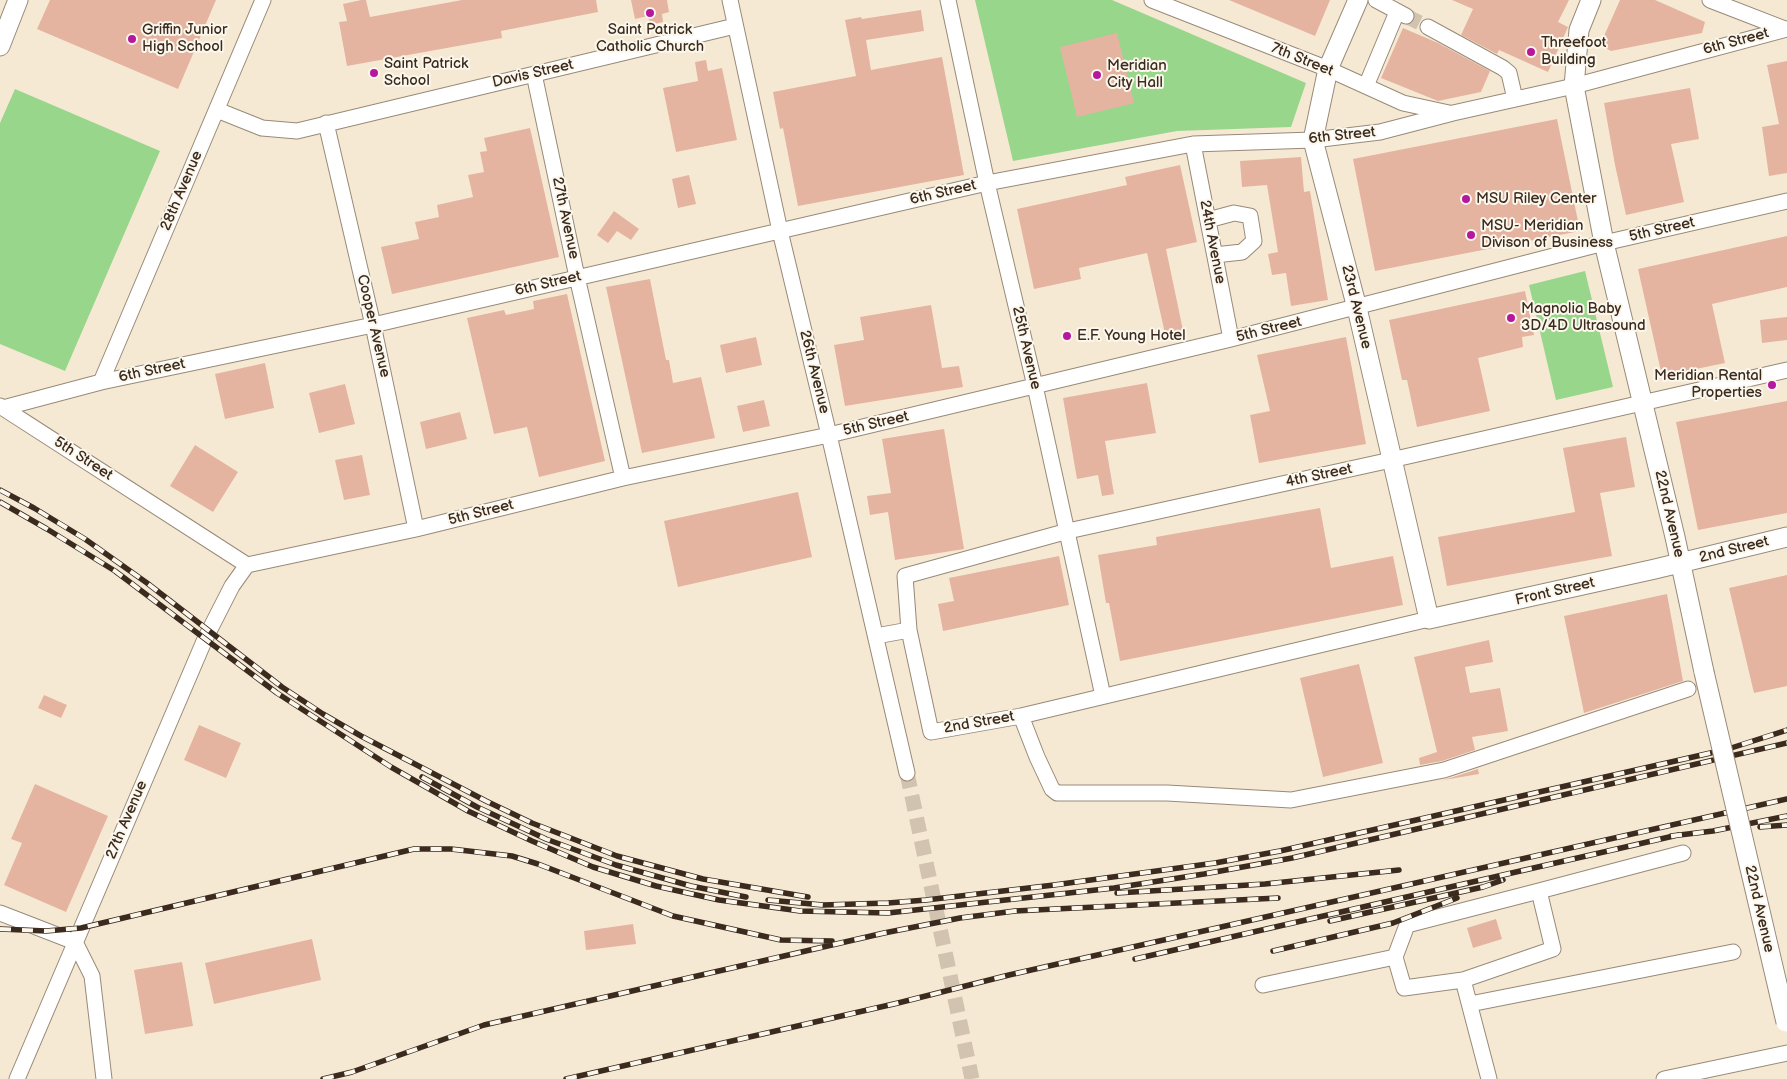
<!DOCTYPE html>
<style>
body{margin:0}
canvas{display:block;background:#f6e9d3}
</style>
<canvas width="1787" height="1079"></canvas>
<script>
const ctx = document.querySelector('canvas').getContext('2d');
ctx.lineJoin = 'round';
function fillPath(path, color) { ctx.fillStyle = color; ctx.fill(path, 'evenodd'); }
const poly = rows => new Path2D(rows.map(r => 'M' + r).join(''));
function strokePath(path, color, width, dash) { ctx.strokeStyle = color; ctx.lineWidth = width; ctx.lineCap = dash ? 'butt' : 'round'; ctx.setLineDash(dash || []); ctx.stroke(path); }
function drawText(font, color, halo, rows, align = 'center') {
  ctx.font = font + ' "Balsamiq Sans",sans-serif'; ctx.lineWidth = 4; ctx.setLineDash([]); ctx.textBaseline = 'middle'; ctx.strokeStyle = halo; ctx.fillStyle = color; for (const [text, x, y, turn = 0] of rows) {
    ctx.save(); ctx.translate(x, y); ctx.rotate((+turn || 0) * Math.PI / 180); ctx.textAlign = isNaN(turn) ? turn : align; if (halo) ctx.strokeText(text, 0, 0); ctx.fillText(text, 0, 0); ctx.restore();
  }
}
const green = poly([
 [975,0,1112,0,1306,83,1291,127,1177,131,1013,161],
 [15,89,160,151,65,371,0,344,0,123],
 [1585,271,1613,387,1556,400,1529,285]
]);
const building = poly([
 [50,0,216,0,178,89,37,29],
 [361,0,366,0,370,17,462,0,596,0,598,12,501,31,502,38,347,66,339,22,347,21,343,4],
 [631,0,667,0,669,12,662,14,663,22,650,25,648,16,635,19],
 [1229,0,1330,0,1315,36],
 [1452,0,1569,0,1558,22,1568,27,1548,72,1499,50,1497,54,1461,35,1473,9],
 [1620,0,1655,0,1705,22,1702,33,1611,51,1600,45],
 [921,10,924,31,866,40,871,70,942,57,964,175,798,206,783,128,780,129,773,92,856,76,845,20,861,17,862,19],
 [1403,28,1438,43,1490,71,1481,92,1438,101,1381,78],
 [1117,33,1134,103,1077,117,1060,47],
 [706,60,708,71,722,68,737,140,676,152,663,88,698,81,695,62],
 [1787,61,1787,173,1769,176,1762,127,1779,124,1767,65],
 [1690,88,1699,139,1671,144,1684,202,1626,215,1615,165,1604,103],
 [1557,119,1580,231,1375,271,1353,159],
 [530,128,559,257,392,294,381,247,419,239,415,222,439,217,437,205,473,197,468,175,484,172,480,152,487,151,484,138],
 [1301,157,1304,192,1310,191,1328,300,1291,306,1286,273,1272,275,1268,254,1278,252,1267,185,1242,187,1240,161],
 [1180,165,1197,242,1166,249,1184,335,1166,338,1147,253,1079,268,1081,279,1034,289,1017,209,1127,185,1125,177],
 [689,175,696,204,678,208,672,179],
 [614,211,639,229,631,240,617,231,608,243,597,235],
 [1787,236,1787,287,1712,304,1725,363,1662,376,1638,269],
 [650,279,666,360,669,360,673,383,701,377,715,438,642,453,606,287],
 [1525,291,1534,335,1522,337,1523,347,1478,358,1490,411,1417,427,1407,380,1402,380,1389,320],
 [567,294,605,461,539,477,527,427,494,434,467,318,504,310,506,315,534,309,533,301],
 [931,305,942,368,959,366,963,387,845,406,834,345,864,340,860,317],
 [1787,317,1787,340,1762,343,1760,320],
 [756,337,762,365,726,373,720,345],
 [1346,337,1366,444,1259,463,1250,415,1270,411,1257,355],
 [265,363,274,408,225,419,215,374],
 [1147,383,1156,433,1105,441,1114,494,1102,496,1098,475,1077,479,1063,398],
 [345,384,355,424,319,433,309,393],
 [764,400,770,426,743,432,737,406],
 [1787,401,1787,513,1698,530,1676,422],
 [460,412,467,439,426,449,420,422],
 [944,429,964,549,895,560,888,512,870,515,867,496,891,493,882,439],
 [1626,437,1635,487,1600,493,1612,556,1447,586,1438,537,1575,512,1563,448],
 [195,445,238,472,213,512,170,486],
 [362,455,370,495,344,500,335,460],
 [798,492,812,557,678,587,664,521],
 [1320,508,1331,568,1393,556,1403,605,1120,661,1109,603,1106,603,1098,555,1157,545,1156,537],
 [1059,556,1069,605,943,631,938,604,954,601,949,578],
 [1787,575,1787,686,1754,693,1729,588],
 [1667,594,1683,681,1584,713,1564,616],
 [1489,640,1493,662,1465,667,1470,693,1500,688,1508,731,1472,737,1475,750,1442,761,1420,765,1419,758,1437,752,1414,657],
 [1359,664,1383,763,1323,777,1300,678],
 [44,695,67,705,61,718,38,708],
 [199,725,241,743,226,778,184,760],
 [1478,769,1479,774,1438,781,1447,779],
 [35,784,108,816,66,912,4,885,22,843,11,839],
 [1496,919,1502,939,1473,948,1467,928],
 [633,924,636,944,586,950,584,931],
 [312,939,321,980,214,1004,205,963],
 [182,962,193,1026,145,1034,134,970]
]);
const minorTunnel = poly([
 [1406,16,1428,27],
 [907,773,972,1079]
]);
const minor = poly([
 [730,0,780,231,829,435,907,773],
 [948,0,987,183,1035,386,1103,696],
 [1152,0,1328,69,1403,103,1449,113],
 [1376,0,1406,16],
 [1710,0,1785,29],
 [1428,27,1503,68,1509,73,1515,99],
 [534,74,577,277,623,478],
 [1366,86,1397,12],
 [217,110,262,128,297,131,735,26],
 [326,123,373,325,416,529],
 [1193,144,1231,339],
 [1208,220,1234,213,1250,216,1254,241,1242,252,1215,255],
 [101,382,263,0],
 [0,406,247,565,416,529,623,478,829,435,1231,339,1604,243,1787,201],
 [3,408,101,382,373,325,987,183,1193,144,1313,140,1380,132,1453,113,1574,86,1787,29],
 [1429,619,1021,716,931,732,909,630,905,576,1068,531,1391,460,1787,370],
 [876,636,909,630],
 [1021,716,1037,757,1052,789,1057,793,1167,793,1291,800,1444,770,1688,689],
 [1539,891,1553,949,1463,980,1404,988,1395,957,1407,925,1539,891],
 [1539,891,1683,853],
 [0,913,75,942,92,976,104,1079],
 [1463,980,1489,1079],
 [1263,985,1395,957],
 [1470,1004,1733,952],
 [17,1079,205,639,232,586,247,565],
 [1664,1079,1787,1053]
]);
const major = poly([
 [1358,0,1328,69,1313,140,1357,308,1429,619,1655,569,1787,537],
 [1591,0,1579,30,1574,86,1604,243,1675,537,1704,672],
 [0,46,18,0]
]);
const rail = poly([
 [0,490,34,508,85,539,147,583,282,687,323,714,361,736,486,801,532,823,617,856,703,879,808,897],
 [0,502,47,529,115,571,277,693,391,767,468,811,532,841,593,867,656,886,719,900,800,911,888,913,1114,888,1204,874,1292,858,1787,743],
 [422,777,477,807,546,839,616,865,691,886,746,897],
 [1760,827,1787,825],
 [1671,836,1713,831,1787,816],
 [1117,893,1265,884,1399,870],
 [768,900,823,905,888,903,926,900,1054,885,1215,863,1280,851,1728,749,1787,730],
 [1330,921,1483,887,1503,880],
 [0,929,46,931,81,928,414,849,451,849,512,856,538,864,673,916,781,940,832,941],
 [1273,951,1393,923,1457,898],
 [1135,959,1678,835],
 [323,1079,352,1072,484,1025,884,933,960,918,1015,911,1278,898],
 [566,1079,898,1003,1009,975,1787,799]
]);
const majorBridge = poly([
 [1704,672,1786,1022]
]);
const markers = [
 [650,13,5,"#b5179e"],
 [132,39,5,"#b5179e"],
 [1531,52,5,"#b5179e"],
 [374,73,5,"#b5179e"],
 [1097,75,5,"#b5179e"],
 [1466,199,5,"#b5179e"],
 [1471,235,5,"#b5179e"],
 [1511,318,5,"#b5179e"],
 [1067,336,5,"#b5179e"],
 [1772,385,5,"#b5179e"]
];
const poiNames = [
 ["Griffin Junior",142,30],
 ["High School",142,47],
 ["Saint Patrick",650,30,"center"],
 ["Catholic Church",650,47,"center"],
 ["Threefoot",1541,43],
 ["Building",1541,60],
 ["Saint Patrick",384,64],
 ["School",384,81],
 ["Meridian",1107,66],
 ["City Hall",1107,83],
 ["MSU Riley Center",1476,199],
 ["MSU- Meridian",1481,226],
 ["Divison of Business",1481,243],
 ["Magnolia Baby",1521,309],
 ["3D/4D Ultrasound",1521,326],
 ["E.F. Young Hotel",1077,336],
 ["Meridian Rental",1762,376,"right"],
 ["Properties",1762,393,"right"]
];
const streetNames = [
 ["6th Street",1736,42,-15],
 ["7th Street",1302,60,22],
 ["Davis Street",533,74,-13],
 ["6th Street",1342,136,-6],
 ["28th Avenue",182,191,-67],
 ["6th Street",943,193,-13],
 ["27th Avenue",565,218,78],
 ["5th Street",1662,230,-13],
 ["24th Avenue",1212,242,79],
 ["6th Street",548,284,-13],
 ["23rd Avenue",1356,307,76],
 ["Cooper Avenue",373,326,77],
 ["5th Street",1269,330,-14],
 ["25th Avenue",1026,348,77],
 ["6th Street",152,371,-12],
 ["26th Avenue",814,372,76],
 ["5th Street",876,424,-13],
 ["5th Street",83,459,33],
 ["4th Street",1319,476,-12],
 ["5th Street",481,513,-14],
 ["22nd Avenue",1669,514,77],
 ["2nd Street",1734,550,-14],
 ["Front Street",1555,592,-13],
 ["2nd Street",979,723,-10],
 ["27th Avenue",127,820,-67],
 ["22nd Avenue",1759,909,77]
];
fillPath(green, '#98d68c');
fillPath(building, '#e5b4a1');
strokePath(minorTunnel, '#d1c3af', 15, [15, 8]);
strokePath(minor, '#988a78', 17);
strokePath(major, '#988a78', 21);
strokePath(minor, '#fff', 15);
strokePath(major, '#fff', 19);
strokePath(rail, '#3b2a1e', 5.5);
strokePath(rail, '#fbf7ec', 4, [11]);
strokePath(majorBridge, '#988a78', 21, []);
strokePath(majorBridge, '#fff', 19);
for (const [x, y, r, color] of markers) { const dot = new Path2D(); dot.arc(x, y, r, 0, 2 * Math.PI); ctx.fillStyle = color; ctx.fill(dot); strokePath(dot, '#fbf7ec', 2); }
drawText('15px', '#3b2a1e', '#fbf7ec', poiNames, 'left');
drawText('15px', '#3b2a1e', '#fbf7ec', streetNames);
</script>
